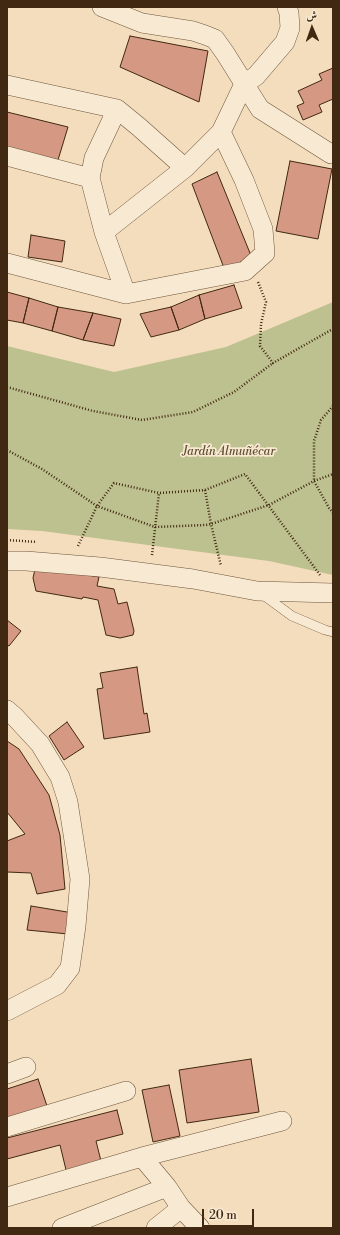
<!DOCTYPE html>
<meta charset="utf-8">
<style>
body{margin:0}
#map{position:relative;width:340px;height:1235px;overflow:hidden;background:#f4ddbc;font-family:"Libre Bodoni",Amiri,serif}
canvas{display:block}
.frame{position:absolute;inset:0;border:8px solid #412812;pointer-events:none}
.north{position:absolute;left:292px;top:8px;width:40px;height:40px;-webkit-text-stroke:3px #f8e9d3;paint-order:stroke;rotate:358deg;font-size:11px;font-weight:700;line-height:16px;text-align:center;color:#412812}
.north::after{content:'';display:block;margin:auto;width:14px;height:18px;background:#412812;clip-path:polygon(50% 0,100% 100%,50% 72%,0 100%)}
.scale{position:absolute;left:202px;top:1209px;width:52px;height:18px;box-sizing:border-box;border:2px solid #412812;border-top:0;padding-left:5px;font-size:12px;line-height:14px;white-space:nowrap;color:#412812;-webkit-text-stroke:3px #f8e9d3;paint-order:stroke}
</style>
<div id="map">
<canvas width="340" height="1235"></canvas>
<div class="frame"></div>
<div class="north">ش</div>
<div class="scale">20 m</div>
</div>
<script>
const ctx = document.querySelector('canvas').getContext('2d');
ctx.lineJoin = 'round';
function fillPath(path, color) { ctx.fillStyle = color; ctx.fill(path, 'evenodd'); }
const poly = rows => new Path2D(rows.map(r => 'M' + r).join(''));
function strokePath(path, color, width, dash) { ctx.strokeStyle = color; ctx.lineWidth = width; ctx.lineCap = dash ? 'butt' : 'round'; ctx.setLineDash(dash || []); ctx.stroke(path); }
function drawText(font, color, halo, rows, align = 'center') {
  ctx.font = font + ' "Libre Bodoni",serif'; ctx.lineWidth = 3.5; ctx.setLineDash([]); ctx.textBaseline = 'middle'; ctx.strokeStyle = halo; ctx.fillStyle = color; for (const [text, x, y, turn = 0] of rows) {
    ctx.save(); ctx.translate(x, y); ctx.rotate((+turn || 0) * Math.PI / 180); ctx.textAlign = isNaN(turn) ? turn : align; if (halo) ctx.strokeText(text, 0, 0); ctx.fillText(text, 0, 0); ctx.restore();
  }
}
const green = poly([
 [333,302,333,575,269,561,42,531,7,529,7,346,114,372,226,347]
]);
const building = poly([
 [130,36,208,51,199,102,120,67,130,36],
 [333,68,333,99,319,105,322,112,303,120,297,106,304,103,298,91,322,80,319,74,333,68],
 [7,112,68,127,58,160,7,147,7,112],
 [290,161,332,169,318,239,276,231,290,161],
 [217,172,252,258,224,268,192,184,217,172],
 [31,235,65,241,62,262,28,257,31,235],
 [234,285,242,308,205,319,199,295,234,285],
 [7,292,29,298,23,323,7,320,7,292],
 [199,295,205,319,179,330,171,307,199,295],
 [29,298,58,307,52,331,23,323,29,298],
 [58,307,93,313,83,340,52,331,58,307],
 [171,307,179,330,151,337,140,314,171,307],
 [93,313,121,319,114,346,83,340,93,313],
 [36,565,99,577,97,586,114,589,118,604,127,602,134,631,133,635,120,638,106,635,98,600,83,597,82,599,36,591,33,578,36,565],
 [7,620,21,631,9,646,7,645,7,620],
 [137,667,144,714,147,713,150,732,104,739,97,689,103,688,100,673,137,667],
 [67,722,84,747,64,760,49,736,67,722],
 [7,741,19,749,49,795,60,835,65,889,37,894,31,873,7,872,7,841,25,834,7,812,7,741],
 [31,906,73,913,68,934,27,930,31,906],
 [251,1059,259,1112,187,1123,179,1070,251,1059],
 [38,1079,47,1106,7,1120,7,1089,38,1079],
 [169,1085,180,1136,153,1142,142,1090,169,1085],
 [117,1110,123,1134,96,1141,102,1165,67,1174,60,1145,7,1159,7,1138,117,1110]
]);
const path = poly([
 [258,282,266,302,261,324,260,346,273,363,331,330],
 [7,387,93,411,142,420,193,412,234,392,273,363],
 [333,406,321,420,314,441,314,481,329,508,333,513],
 [7,450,42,469,97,506,155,527,206,525,211,524,269,505,314,481,333,474],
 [205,490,211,524,221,566],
 [7,540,37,542],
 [78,546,97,506,114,483,159,493,205,490,245,474,320,575],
 [152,555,159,493]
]);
const lane = poly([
 [262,594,292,616,325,630,333,632]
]);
const street = poly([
 [102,7,142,23,193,31,205,35,215,39,225,53,260,109,331,154],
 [7,85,117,109,139,127,185,168],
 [7,156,90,178,104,232,126,294],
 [90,178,94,158,117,109],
 [104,232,185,168,221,132,244,84,256,76,285,42,290,28,289,13,287,7],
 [7,263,126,294,245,271,265,253,263,229,244,180,221,132],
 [7,561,26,561,100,567,193,579,257,591,333,593],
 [7,710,15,717,40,744,60,777,68,802,80,879,76,926,70,968,57,985,7,1011],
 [7,1074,26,1067],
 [7,1127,126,1091],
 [142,1157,167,1187,181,1208,200,1228],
 [7,1197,142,1157,282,1121],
 [62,1228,167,1187],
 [156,1228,181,1208]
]);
const parkNames = [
 ["Jardín Almuñécar",229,452]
];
fillPath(green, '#bdc08f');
fillPath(building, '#d59882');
strokePath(building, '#412812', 1);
strokePath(lane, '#6e553c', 10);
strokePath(street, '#6e553c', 20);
strokePath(path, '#412812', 2.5, [1, 2]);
strokePath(lane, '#f8e9d3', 9);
strokePath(street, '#f8e9d3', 19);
drawText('italic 12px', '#604e31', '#f8e9d3', parkNames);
</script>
